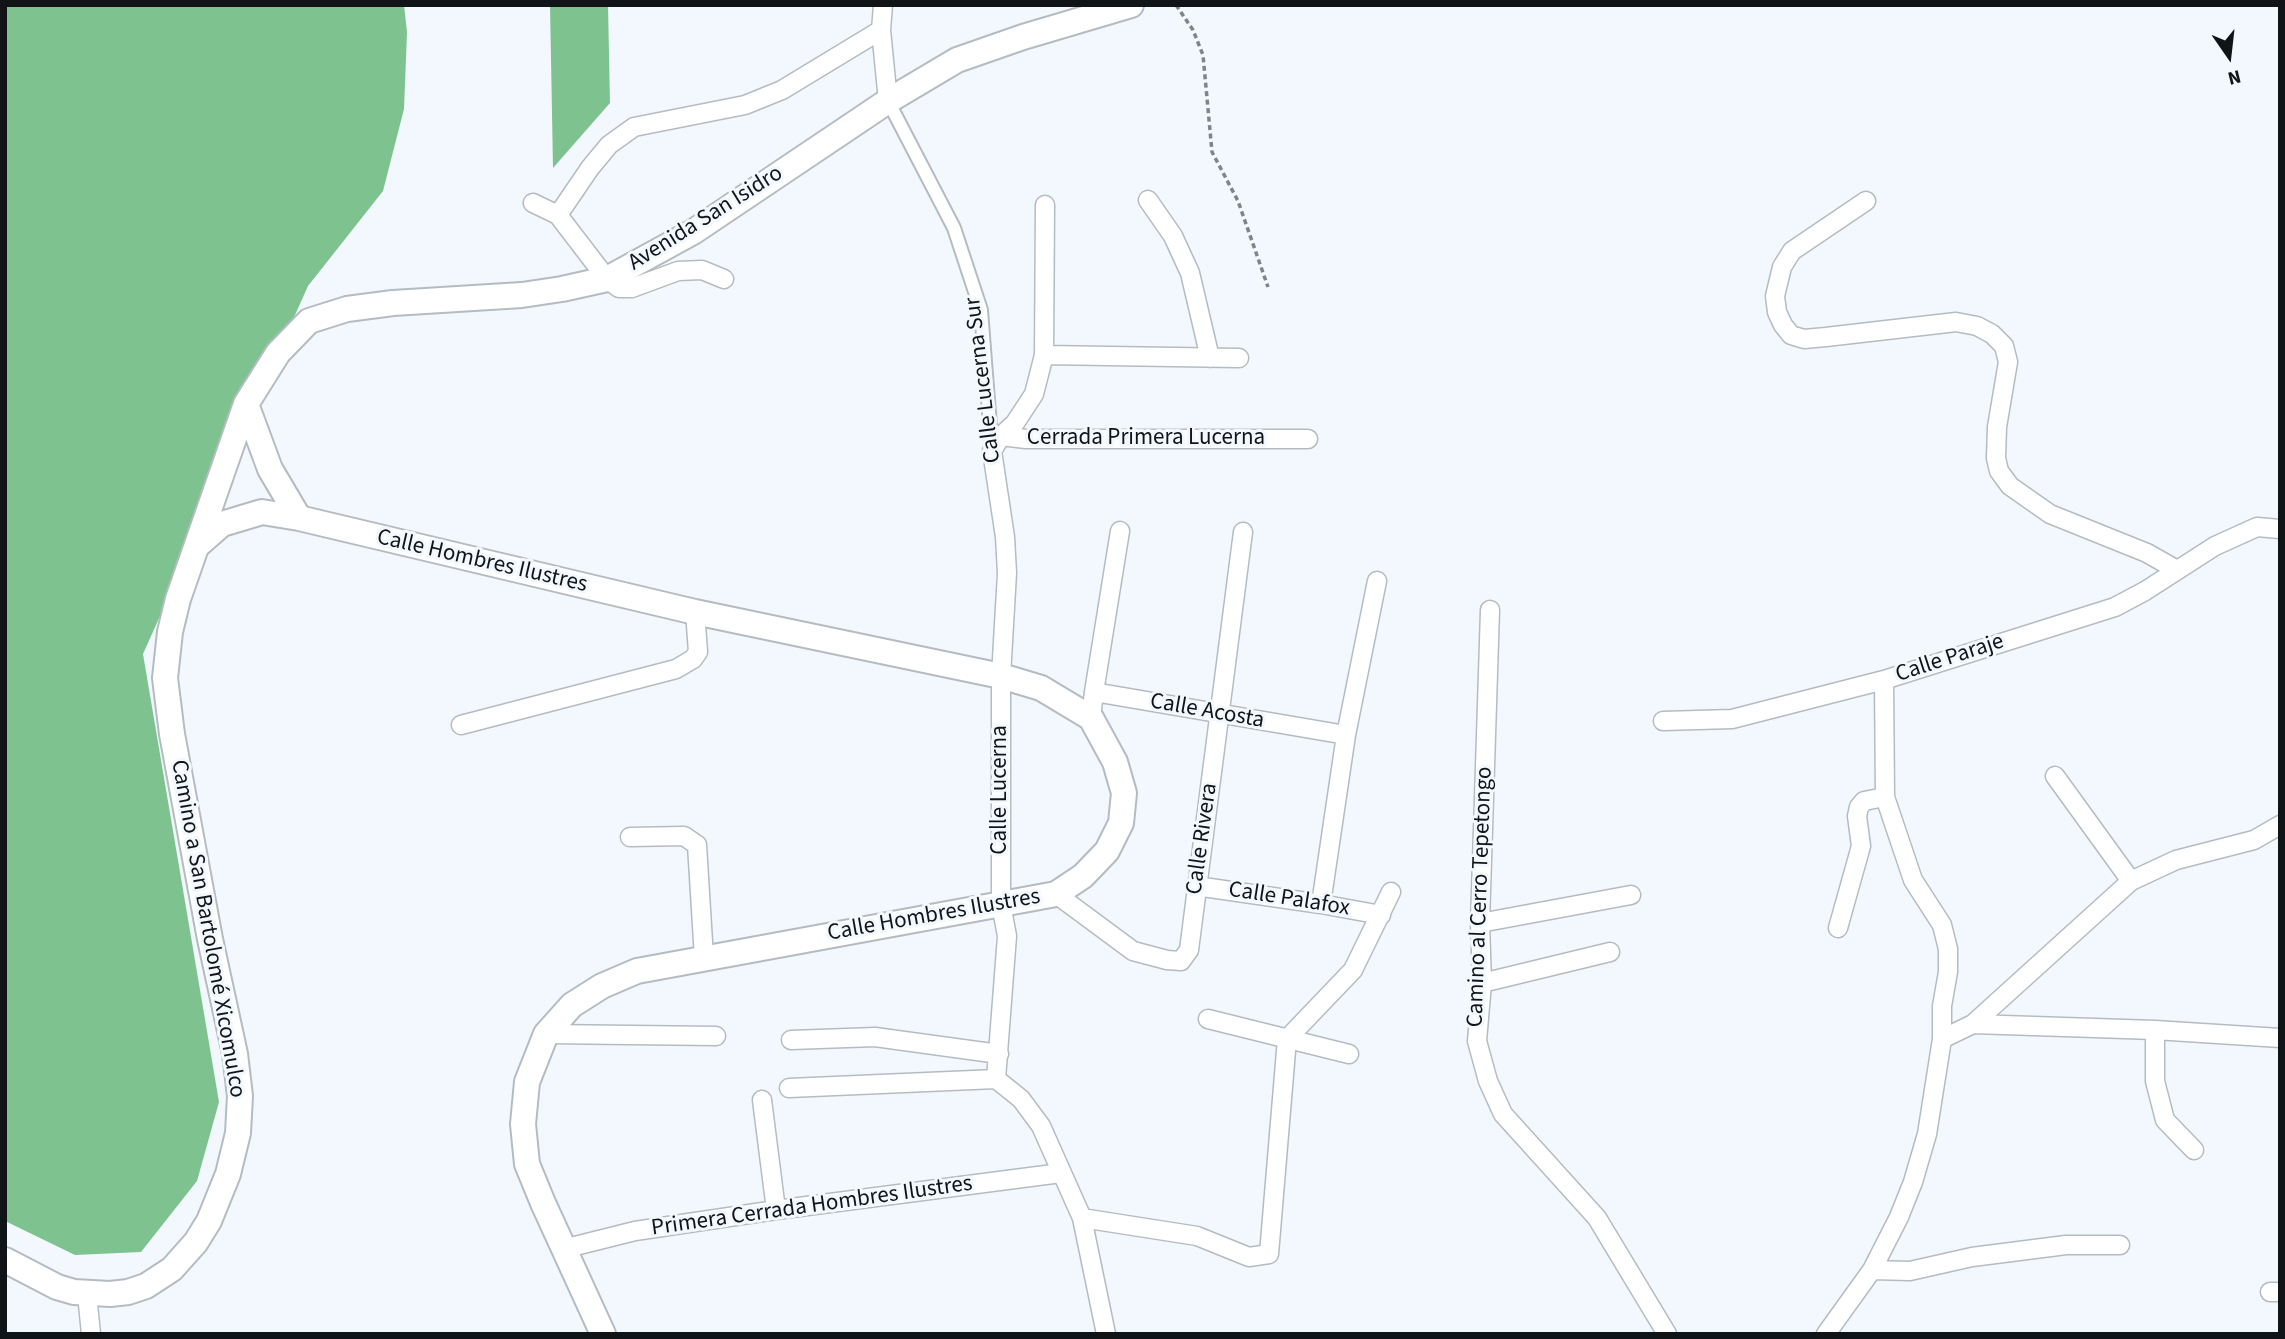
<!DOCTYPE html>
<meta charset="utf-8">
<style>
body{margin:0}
#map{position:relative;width:2285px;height:1339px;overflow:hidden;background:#f2f8fe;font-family:"Source Sans 3",sans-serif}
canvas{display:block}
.frame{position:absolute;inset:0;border:7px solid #111416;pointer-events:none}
.north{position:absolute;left:2194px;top:21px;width:70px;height:70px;-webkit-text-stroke:5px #f2f8fe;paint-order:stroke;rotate:166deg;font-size:19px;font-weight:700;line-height:28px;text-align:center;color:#111416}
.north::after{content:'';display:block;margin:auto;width:24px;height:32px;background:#111416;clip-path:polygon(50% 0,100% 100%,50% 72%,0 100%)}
</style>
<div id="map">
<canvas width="2285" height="1339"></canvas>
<div class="frame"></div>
<div class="north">N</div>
</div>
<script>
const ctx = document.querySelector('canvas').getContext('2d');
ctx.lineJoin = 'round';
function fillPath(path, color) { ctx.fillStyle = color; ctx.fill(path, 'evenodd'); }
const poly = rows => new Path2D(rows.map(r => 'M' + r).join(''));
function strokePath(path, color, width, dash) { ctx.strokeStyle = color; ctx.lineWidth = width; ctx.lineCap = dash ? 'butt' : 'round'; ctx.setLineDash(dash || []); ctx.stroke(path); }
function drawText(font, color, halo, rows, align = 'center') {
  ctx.font = font + ' "Source Sans 3",sans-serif'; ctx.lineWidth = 6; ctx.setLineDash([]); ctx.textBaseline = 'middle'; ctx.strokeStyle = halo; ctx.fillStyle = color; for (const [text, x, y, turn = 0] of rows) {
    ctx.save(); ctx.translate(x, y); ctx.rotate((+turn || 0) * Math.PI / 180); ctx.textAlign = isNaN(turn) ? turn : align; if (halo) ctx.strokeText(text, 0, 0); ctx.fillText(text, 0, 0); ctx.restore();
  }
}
const forest = poly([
 [5,5,404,5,407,32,404,109,383,191,308,286,143,654,219,1102,197,1181,141,1252,75,1255,5,1221],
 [550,5,608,5,610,103,553,168]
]);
const path = poly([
 [1176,5,1193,30,1203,55,1212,152,1238,201,1268,287]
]);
const pedestrian = poly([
 [888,101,954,228,981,310,992,451]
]);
const minor = poly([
 [883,5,881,30,888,101],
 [1148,200,1173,236,1190,273,1210,358],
 [1866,201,1792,251,1782,267,1775,296,1777,312,1783,325,1791,335,1804,339,1826,337,1956,322,1977,326,1992,334,2004,346,2008,362,1997,427,1996,458,1999,471,2010,486,2050,514,2147,553,2177,570],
 [533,203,558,215],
 [724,279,702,270,678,271,632,288,619,288,607,279,558,215,590,168,609,145,634,127,745,105,782,90,881,30],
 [1044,355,1239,358],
 [1001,436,1015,423,1034,394,1044,355,1045,205],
 [1490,610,1480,923,1482,983,1477,1041,1488,1081,1503,1114,1597,1218,1667,1334],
 [1094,692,1120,531],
 [1091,718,1094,692,1346,735],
 [1663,721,1732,719,1884,680],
 [461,725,676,669,693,659,698,652,695,612],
 [630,837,684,836,697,845,704,958],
 [2131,881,2176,860,2254,840,2280,825],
 [1196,886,1321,904,1381,915],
 [1056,894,1133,951,1167,960,1181,961,1189,950,1243,532],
 [1321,904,1346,735,1377,581],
 [1480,923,1631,895],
 [1838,928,1861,846,1857,816,1859,807,1864,801,1885,797],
 [1482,983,1610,952],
 [1208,1019,1349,1054],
 [1973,1024,2155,1030,2280,1038],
 [2155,1030,2155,1081,2165,1120,2194,1150],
 [546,1034,716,1036],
 [1942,1039,1973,1024,2131,881,2055,776],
 [791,1040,875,1037,999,1054],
 [789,1088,996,1079],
 [762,1100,776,1210],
 [1082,1218,1197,1236,1249,1257,1269,1254,1287,1039,1353,970,1391,892],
 [563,1249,635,1231,776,1210,1061,1173],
 [1872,1270,1910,1271,1972,1257,2066,1245,2120,1245],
 [2270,1292,2280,1292],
 [87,1294,91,1334],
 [1106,1334,1082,1218,1041,1126,1021,1099,996,1079,1007,936,1001,904,1001,676,1007,573,1005,537,992,451,1001,436,1026,439,1308,439],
 [1826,1334,1872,1270,1899,1217,1913,1182,1927,1134,1942,1039,1942,1006,1948,972,1948,949,1942,925,1913,880,1885,797,1884,680,2115,607,2145,591,2215,546,2257,527,2280,529]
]);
const secondary = poly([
 [246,404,270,469,299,518],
 [198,545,222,524,262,512,299,518,695,612,1001,676,1041,688,1091,718,1115,762,1124,793,1121,823,1107,851,1083,876,1056,894,637,971,602,986,572,1005,546,1034,527,1082,523,1124,527,1164,543,1203,603,1334],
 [5,1260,57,1287,74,1292,110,1294,128,1292,146,1286,172,1269,196,1242,209,1221,228,1174,238,1133,240,1096,235,1054,210,939,172,734,165,678,170,632,178,599,246,404,278,353,309,321,347,309,393,303,522,295,562,289,607,279,693,232,888,101,957,60,1023,37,1131,5]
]);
const streetNames = [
 ["Avenida San Isidro",706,219,-32],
 ["Calle Lucerna Sur",984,380,-97],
 ["Cerrada Primera Lucerna",1146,439],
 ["Calle Hombres Ilustres",482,562,13],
 ["Calle Paraje",1950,659,-18],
 ["Calle Acosta",1207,712,10],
 ["Calle Lucerna",1001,790,-90],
 ["Calle Rivera",1203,839,-82],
 ["Camino al Cerro Tepetongo",1481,897,-88],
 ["Calle Palafox",1289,900,9],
 ["Calle Hombres Ilustres",934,916,-10],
 ["Camino a San Bartolomé Xicomulco",207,929,80],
 ["Primera Cerrada Hombres Ilustres",812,1207,-8]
];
fillPath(forest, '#7ec38f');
strokePath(pedestrian, '#b4bcc2', 16);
strokePath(minor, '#b4bcc2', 21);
strokePath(secondary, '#b4bcc2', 28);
strokePath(path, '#808488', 3.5, [5, 3.5]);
strokePath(pedestrian, '#fff', 12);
strokePath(minor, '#fff', 18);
strokePath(secondary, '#fff', 24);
drawText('23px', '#111416', '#f2f8fe', streetNames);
</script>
